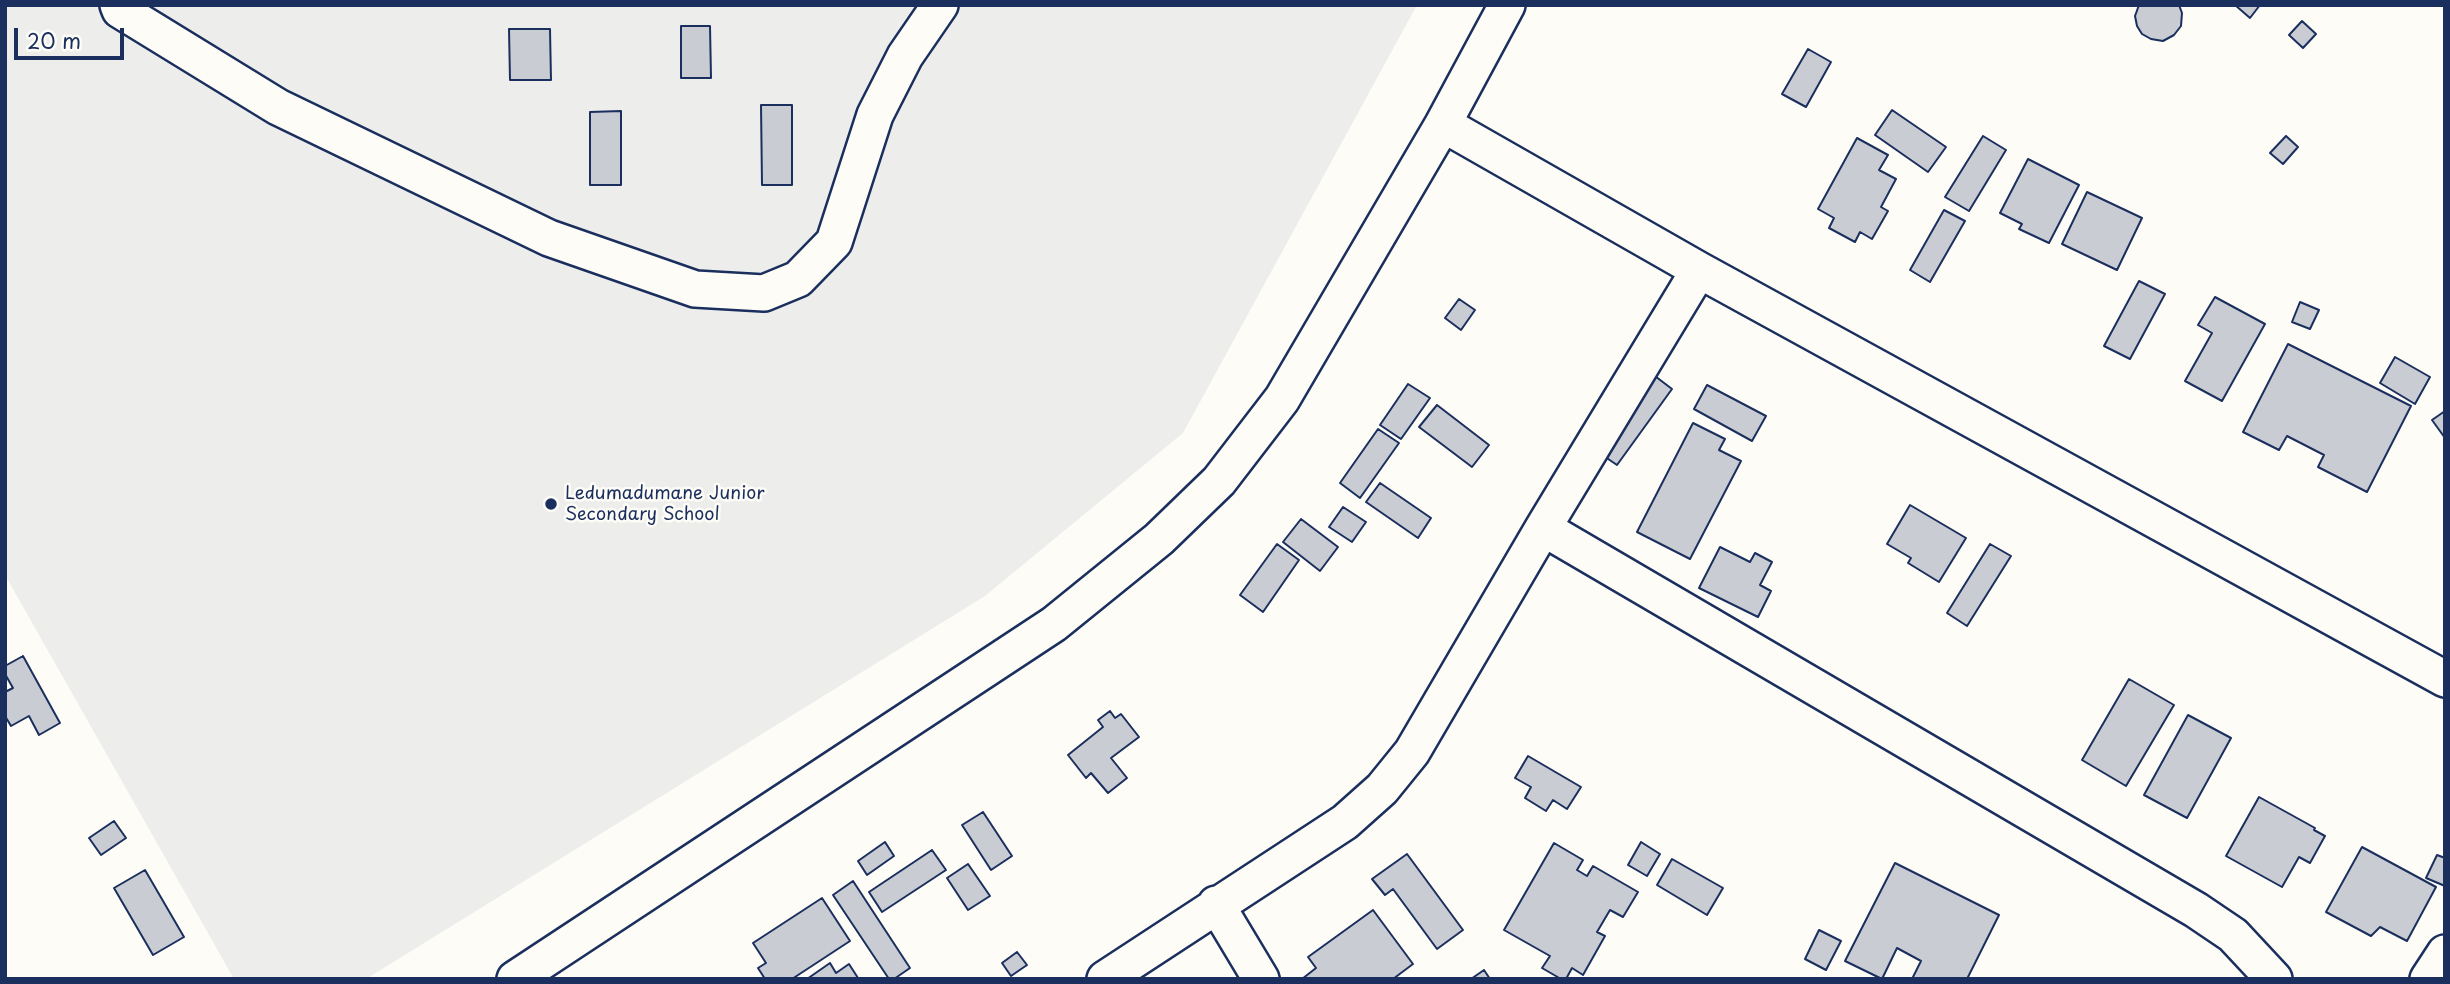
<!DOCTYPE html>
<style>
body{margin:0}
#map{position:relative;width:2450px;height:984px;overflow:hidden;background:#fdfcf7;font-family:"Playpen Sans",sans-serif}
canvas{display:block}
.frame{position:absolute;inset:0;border:7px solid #1b2f5e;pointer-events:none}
.scale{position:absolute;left:14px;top:28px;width:110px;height:32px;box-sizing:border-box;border:4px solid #1b2f5e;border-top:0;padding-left:9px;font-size:21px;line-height:24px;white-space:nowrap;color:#1b2f5e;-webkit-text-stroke:5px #fdfcf7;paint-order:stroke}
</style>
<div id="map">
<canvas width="2450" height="984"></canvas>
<div class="frame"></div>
<div class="scale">20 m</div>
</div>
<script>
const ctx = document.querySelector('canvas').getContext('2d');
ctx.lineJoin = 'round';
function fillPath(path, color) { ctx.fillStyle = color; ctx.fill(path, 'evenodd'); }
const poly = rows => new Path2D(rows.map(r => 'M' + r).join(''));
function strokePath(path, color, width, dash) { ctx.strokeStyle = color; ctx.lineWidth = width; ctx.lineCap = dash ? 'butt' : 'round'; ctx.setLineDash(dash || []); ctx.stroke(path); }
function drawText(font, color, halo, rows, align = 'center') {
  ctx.font = font + ' "Playpen Sans",sans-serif'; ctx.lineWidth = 5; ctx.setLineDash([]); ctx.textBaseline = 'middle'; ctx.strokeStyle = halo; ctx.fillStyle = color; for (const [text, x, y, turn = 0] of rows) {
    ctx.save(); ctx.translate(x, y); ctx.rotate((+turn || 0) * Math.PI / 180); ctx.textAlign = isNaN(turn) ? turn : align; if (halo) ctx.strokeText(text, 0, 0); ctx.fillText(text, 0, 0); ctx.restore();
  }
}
const built = poly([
 [5,5,1417,5,1183,433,985,596,366,979,234,979,5,575]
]);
const building = poly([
 [2139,5,2179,5,2182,13,2181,26,2174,35,2163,41,2151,39,2142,34,2137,26,2135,16,2139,5],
 [2235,5,2260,5,2250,18,2235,5],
 [2302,21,2316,34,2303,48,2289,35,2302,21],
 [681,26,710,26,711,78,681,78,681,26],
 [509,29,550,29,551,80,510,80,509,29],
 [1808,49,1831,62,1806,107,1782,94,1808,49],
 [761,105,792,105,792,185,762,185,761,105],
 [1892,110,1946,147,1928,172,1875,135,1892,110],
 [621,111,621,185,590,185,590,112,621,111],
 [1983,136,2006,150,1969,211,1945,197,1983,136],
 [2286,136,2298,147,2283,164,2270,153,2286,136],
 [1857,138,1888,155,1879,170,1896,179,1881,207,1888,211,1872,239,1860,232,1855,242,1829,228,1834,218,1818,209,1857,138],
 [2028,159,2079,185,2049,243,2019,229,2022,224,2000,213,2028,159],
 [2087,192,2142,218,2117,270,2062,244,2087,192],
 [1944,210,1965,221,1930,282,1910,270,1944,210],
 [2139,281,2165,294,2130,359,2104,346,2139,281],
 [2215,297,2265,324,2222,401,2185,381,2212,333,2198,325,2215,297],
 [1459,299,1475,310,1461,330,1445,318,1459,299],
 [2300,302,2319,310,2310,329,2292,322,2300,302],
 [2288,344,2411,406,2367,492,2318,467,2324,455,2287,436,2279,450,2243,432,2288,344],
 [2395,357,2430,377,2415,404,2380,383,2395,357],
 [1651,373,1672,389,1617,465,1595,450,1651,373],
 [1408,384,1430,398,1401,439,1380,425,1408,384],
 [1707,385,1766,416,1752,441,1694,409,1707,385],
 [1437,405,1489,445,1472,467,1419,427,1437,405],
 [2445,411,2445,438,2432,420,2445,411],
 [1693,423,1725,439,1719,450,1741,461,1690,559,1637,532,1693,423],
 [1378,429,1399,443,1360,498,1340,483,1378,429],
 [1380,483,1431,518,1418,538,1366,502,1380,483],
 [1910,505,1966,538,1939,582,1908,563,1911,558,1887,544,1910,505],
 [1343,507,1366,522,1352,542,1329,527,1343,507],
 [1301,519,1338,547,1320,571,1283,542,1301,519],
 [1277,544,1299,560,1263,612,1240,595,1277,544],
 [1990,544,2011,556,1967,626,1947,613,1990,544],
 [1720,547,1750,562,1755,553,1772,562,1760,585,1771,591,1758,617,1699,588,1720,547],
 [23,656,60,723,39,735,29,716,11,726,5,716,5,692,13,688,5,674,5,666,23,656],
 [2129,679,2174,705,2126,786,2082,760,2129,679],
 [1110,711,1115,718,1121,714,1139,737,1111,758,1127,778,1108,793,1091,773,1086,778,1068,755,1103,727,1098,720,1110,711],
 [2188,715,2231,738,2187,818,2144,795,2188,715],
 [1528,756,1581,787,1567,809,1553,800,1546,811,1525,798,1531,787,1515,778,1528,756],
 [2259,797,2315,828,2314,830,2325,836,2310,863,2299,857,2282,887,2226,856,2259,797],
 [983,812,1012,856,991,870,962,825,983,812],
 [114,821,126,838,101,855,89,838,114,821],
 [885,842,894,856,867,875,858,861,885,842],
 [1641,842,1660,854,1647,876,1628,865,1641,842],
 [1554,843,1583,860,1577,870,1587,876,1593,866,1638,892,1623,917,1610,910,1597,932,1605,936,1583,975,1572,968,1566,979,1561,979,1542,968,1550,956,1504,930,1554,843],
 [2362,847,2436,887,2407,941,2380,927,2371,936,2326,912,2362,847],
 [932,850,946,870,882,912,869,892,932,850],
 [1407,854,1463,930,1437,949,1393,889,1385,895,1372,879,1407,854],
 [2437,855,2445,858,2445,886,2426,878,2437,855],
 [1672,859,1723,888,1707,915,1657,885,1672,859],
 [1895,863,1999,915,1967,979,1912,979,1921,961,1897,948,1882,979,1845,961,1895,863],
 [968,864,990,896,968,910,947,878,968,864],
 [145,870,184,937,153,955,114,888,145,870],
 [853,881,910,968,894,979,889,979,833,895,853,881],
 [822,898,850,941,792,979,765,979,758,968,766,963,753,943,822,898],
 [1373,910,1413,964,1393,979,1302,979,1316,968,1308,957,1373,910],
 [1819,930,1841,941,1826,970,1805,959,1819,930],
 [1017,952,1027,965,1011,976,1002,963,1017,952],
 [830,963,836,973,849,964,858,978,807,979,830,963],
 [1484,970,1490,979,1471,979,1484,970]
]);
const minor = poly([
 [118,5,120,10,278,107,549,238,695,289,764,293,798,279,834,242,875,115,905,56,940,5],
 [1443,124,1699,270,2445,679],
 [1543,528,2196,910,2233,935,2274,979],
 [1216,904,1261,979],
 [515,979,1054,624,1159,539,1219,481,1282,399,1443,124,1507,5],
 [1105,979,1345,822,1382,789,1412,752,1543,528,1699,270],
 [2428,979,2445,953]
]);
const markers = [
 [551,504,7,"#1b2f5e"]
];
const poiNames = [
 ["Ledumadumane Junior",565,494],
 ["Secondary School",565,515]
];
fillPath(built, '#edeeec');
fillPath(building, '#c9ccd3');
strokePath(building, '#1b2f5e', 2);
strokePath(minor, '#1b2f5e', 40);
strokePath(minor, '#fdfcf7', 35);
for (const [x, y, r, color] of markers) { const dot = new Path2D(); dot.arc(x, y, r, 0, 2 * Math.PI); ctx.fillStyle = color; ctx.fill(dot); strokePath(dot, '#fdfcf7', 2.5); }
drawText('18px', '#1b2f5e', '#fdfcf7', poiNames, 'left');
</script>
